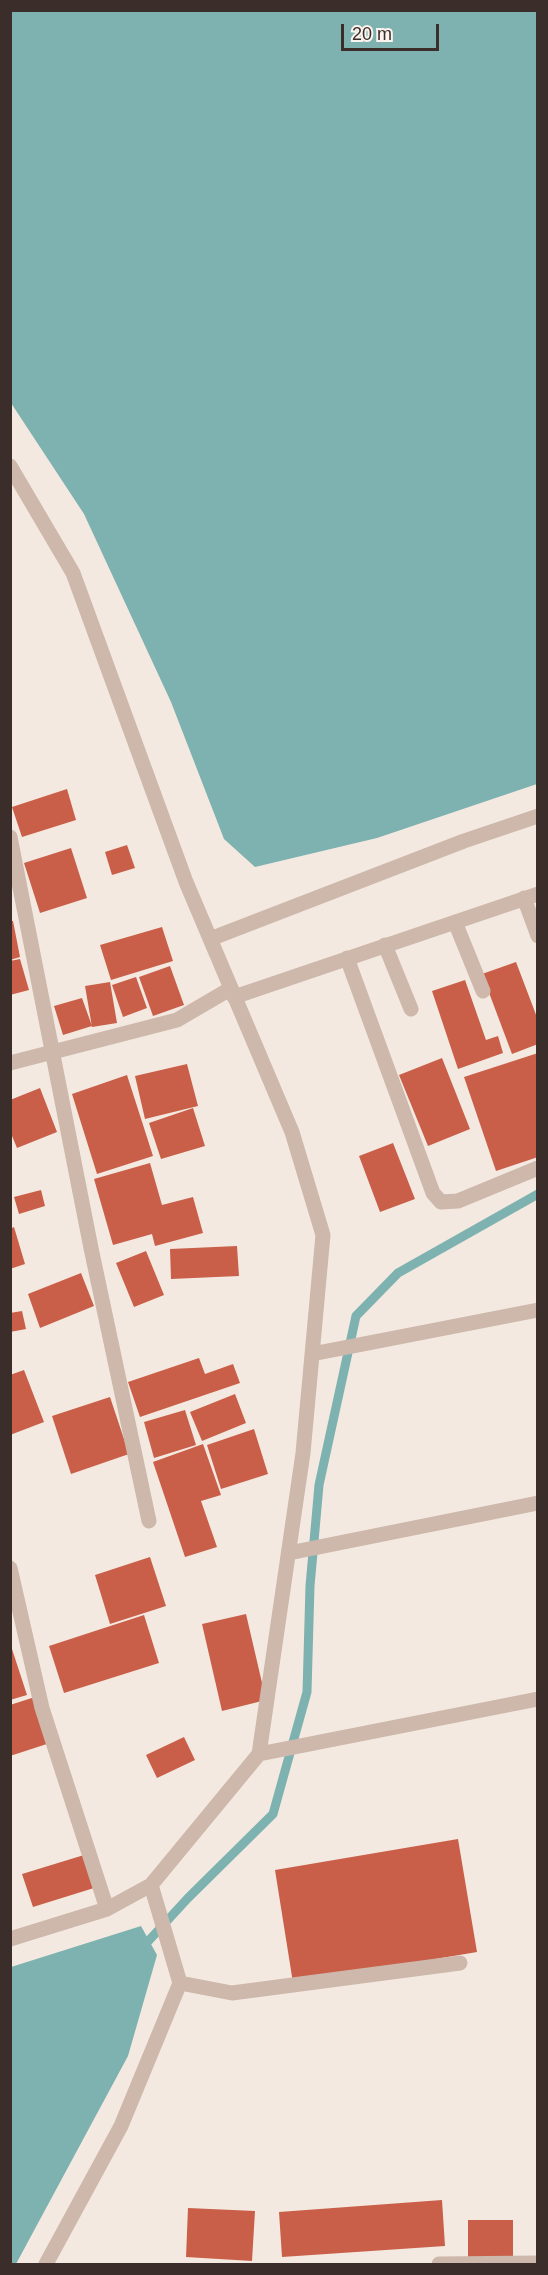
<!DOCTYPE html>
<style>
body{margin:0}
#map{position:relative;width:548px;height:2275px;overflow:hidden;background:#f4e9e0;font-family:Arial,sans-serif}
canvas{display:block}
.frame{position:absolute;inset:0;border:12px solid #3b2e2a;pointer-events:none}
.scale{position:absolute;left:341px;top:24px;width:98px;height:27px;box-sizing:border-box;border:3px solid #3b2e2a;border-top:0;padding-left:8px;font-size:18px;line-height:21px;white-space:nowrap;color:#3b2e2a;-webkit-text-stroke:4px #fbf3ed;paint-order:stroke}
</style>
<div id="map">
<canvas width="548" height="2275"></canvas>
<div class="frame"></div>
<div class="scale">20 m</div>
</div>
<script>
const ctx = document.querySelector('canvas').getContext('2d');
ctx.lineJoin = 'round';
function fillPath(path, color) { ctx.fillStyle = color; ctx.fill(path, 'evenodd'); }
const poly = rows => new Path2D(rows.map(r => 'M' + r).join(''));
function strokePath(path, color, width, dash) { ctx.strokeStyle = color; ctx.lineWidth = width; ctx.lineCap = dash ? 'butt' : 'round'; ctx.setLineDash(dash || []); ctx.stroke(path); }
const water = poly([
 [10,11,537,11,537,784,377,838,255,867,224,839,171,702,84,514,11,403],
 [141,1926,157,1955,128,2056,16,2264,11,2264,11,1967]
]);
const stream = poly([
 [142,1948,188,1898,273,1814,307,1692,310,1586,319,1485,356,1316,398,1273,538,1194]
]);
const building = poly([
 [67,789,76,820,22,837,12,807],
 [127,845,135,868,112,875,105,852],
 [71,848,87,898,40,913,24,863],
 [10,921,13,921,20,957,10,960],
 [162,927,173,961,111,980,100,945],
 [20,959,29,990,10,995,10,961],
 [516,962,538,1020,538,1044,512,1054,482,974],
 [170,966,184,1005,153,1016,139,977],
 [136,977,147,1008,123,1017,112,985],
 [465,980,486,1040,498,1036,503,1053,458,1069,432,991],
 [110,982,117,1023,92,1027,85,986],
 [82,998,92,1026,63,1035,54,1006],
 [538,1053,538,1157,496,1171,464,1077],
 [442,1058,470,1129,428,1146,399,1075],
 [187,1064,198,1106,145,1119,135,1076],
 [127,1075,153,1156,97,1174,72,1094],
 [40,1088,57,1132,17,1148,10,1131,10,1100],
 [193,1108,205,1146,161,1159,149,1123],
 [393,1143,415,1199,380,1212,359,1156],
 [150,1163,162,1205,193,1197,203,1233,155,1246,152,1234,113,1245,94,1179],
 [41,1190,45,1206,19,1214,14,1197],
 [14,1227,25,1264,10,1269,10,1229],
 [237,1246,239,1276,171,1279,170,1249],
 [146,1251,164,1295,134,1307,116,1263],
 [81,1273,94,1306,40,1328,28,1294],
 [22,1311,26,1329,10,1332,10,1313],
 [199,1358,205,1374,233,1364,240,1383,140,1417,128,1382],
 [24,1370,44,1422,10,1435,10,1375],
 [235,1394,246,1423,202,1441,190,1412],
 [110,1397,129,1454,71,1474,52,1416],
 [185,1410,196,1445,154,1458,144,1422],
 [254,1429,268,1474,221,1489,207,1445],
 [203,1444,221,1495,201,1501,217,1547,185,1557,153,1462],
 [150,1557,166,1606,110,1624,95,1575],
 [246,1614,266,1700,222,1711,202,1624],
 [144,1615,159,1663,64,1693,49,1646],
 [12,1649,27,1695,10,1700,10,1650],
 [38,1696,53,1742,10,1756,10,1705],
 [184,1737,195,1760,157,1778,146,1755],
 [458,1839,477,1952,293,1983,275,1870],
 [84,1855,94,1888,33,1907,22,1874],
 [442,2200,445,2246,282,2257,279,2212],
 [188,2208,255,2211,252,2261,186,2257],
 [468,2220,513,2220,513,2257,468,2257]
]);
const minor = poly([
 [10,466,73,573,186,882,292,1132,323,1235,303,1453,259,1754,151,1885,107,1909,10,1939],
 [10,837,91,1248,149,1521],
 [524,898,538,936],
 [455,922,483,991],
 [210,939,464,841,538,816],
 [385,945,411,1009],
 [347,958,433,1193,441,1202,458,1201,538,1168],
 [234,997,538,894],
 [10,1063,177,1020,230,989],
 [312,1354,538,1310],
 [289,1553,538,1503],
 [10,1568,42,1708,107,1909],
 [259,1754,538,1699],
 [180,1983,232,1993,460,1963],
 [46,2264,121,2126,180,1983,151,1885],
 [439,2264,538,2263]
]);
fillPath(water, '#7eb2b0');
strokePath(stream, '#7eb2b0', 9);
fillPath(building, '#c95f49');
strokePath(minor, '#cdb8ab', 15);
</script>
